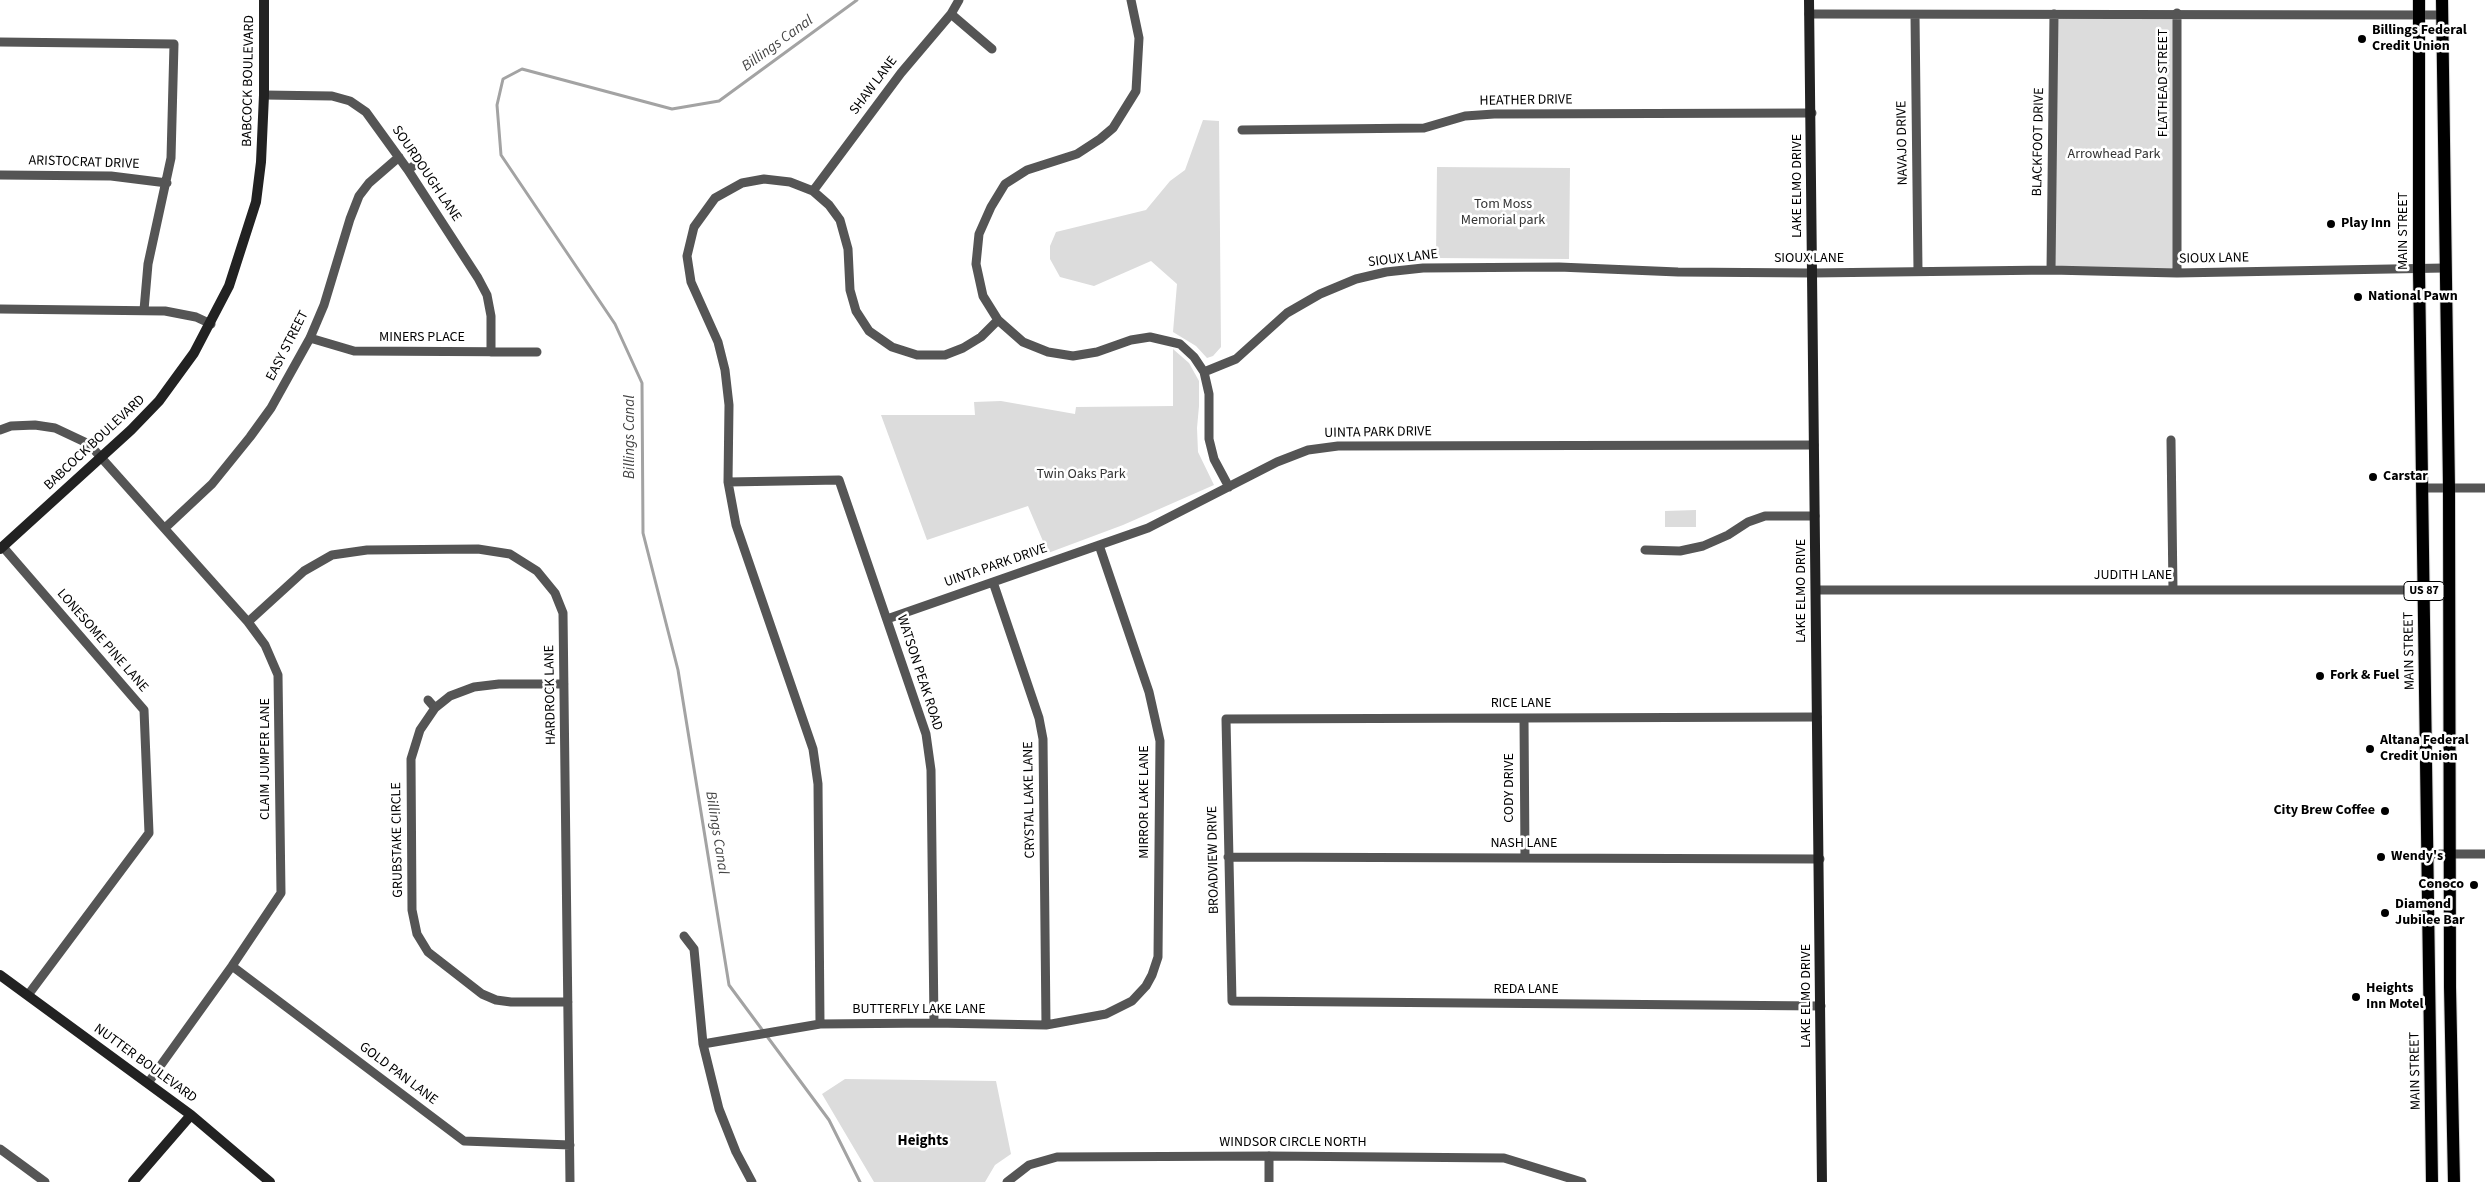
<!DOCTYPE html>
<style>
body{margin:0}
canvas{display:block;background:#fff}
</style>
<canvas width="2485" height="1182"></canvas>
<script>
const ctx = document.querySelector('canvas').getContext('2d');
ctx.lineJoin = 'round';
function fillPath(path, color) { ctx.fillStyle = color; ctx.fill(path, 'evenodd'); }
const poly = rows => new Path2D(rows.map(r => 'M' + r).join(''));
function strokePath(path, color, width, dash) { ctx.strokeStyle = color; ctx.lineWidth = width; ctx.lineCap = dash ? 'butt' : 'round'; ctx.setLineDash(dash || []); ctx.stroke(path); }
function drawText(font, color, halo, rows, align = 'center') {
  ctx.font = font + ' "Source Sans 3",sans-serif'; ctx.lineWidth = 5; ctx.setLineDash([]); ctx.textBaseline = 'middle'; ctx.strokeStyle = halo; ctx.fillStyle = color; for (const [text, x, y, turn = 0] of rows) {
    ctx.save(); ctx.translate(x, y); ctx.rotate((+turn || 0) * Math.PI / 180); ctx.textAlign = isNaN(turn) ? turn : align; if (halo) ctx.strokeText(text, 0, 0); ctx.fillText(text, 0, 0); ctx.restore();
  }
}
const green = poly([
 [2177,17,2173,269,2055,270,2052,158,2058,19],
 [1203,120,1219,121,1221,347,1213,356,1207,358,1196,346,1173,332,1177,284,1151,261,1094,286,1060,277,1050,259,1050,246,1056,232,1146,210,1170,181,1185,170],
 [1437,167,1570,168,1569,259,1436,258],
 [1173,349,1189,363,1199,381,1199,406,1197,428,1198,452,1214,485,1123,525,1048,553,1028,506,927,540,881,415,975,415,974,402,1001,401,1075,414,1076,407,1173,406],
 [1696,510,1696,527,1665,527,1665,511],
 [845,1079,996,1081,1011,1154,995,1165,985,1182,874,1182,822,1094]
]);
const stream = poly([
 [857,0,719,101,672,109,522,69,503,79,497,105,501,155,615,324,642,383,643,533,678,670,729,985,829,1120,860,1182]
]);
const street = poly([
 [1131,0,1139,38,1136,91,1113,128,1100,139,1077,154,1027,170,1005,184,991,207,979,234,976,264,983,296,998,320,1023,342,1048,352,1073,356,1097,352,1131,340,1150,337,1180,344,1194,357,1204,372,1209,394,1209,439,1214,459,1229,487],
 [2177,13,2177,273],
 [951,14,992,49],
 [1809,14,2442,15],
 [1915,15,1918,271],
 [0,42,174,44,171,158,148,264,144,310],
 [264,95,332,96,350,101,366,112,408,170,478,278,487,295,491,316,491,352],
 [1242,130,1424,128,1465,116,1494,114,1812,113],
 [408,170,420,161],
 [0,175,111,176,167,183],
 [813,191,901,73,951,14,959,0],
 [2051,270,2054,14],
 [0,309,165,311,196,317,211,324],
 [310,338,354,351,537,352],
 [1204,372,1236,359,1287,313,1320,294,1356,279,1386,272,1423,268,1559,267,1678,272,1812,273,2051,270,2177,273,2444,268],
 [0,430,11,426,35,425,55,428,89,444,248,622,265,645,278,675,281,893,232,966,148,1083],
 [2171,440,2173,590],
 [728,482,736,525,813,749,818,784,820,1024],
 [2423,488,2485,488],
 [165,528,212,484,250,437,271,408,310,338,324,305,350,219,359,196,369,183,399,157],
 [3,547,144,710,149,833,28,995],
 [1645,550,1680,551,1703,546,1728,535,1748,522,1765,516,1815,516],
 [993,582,1039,718,1043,739,1046,1025],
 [1817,590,2449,590],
 [887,619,1148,528,1277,462,1308,450,1338,446,1814,445],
 [248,622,304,571,332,555,367,550,478,549,510,554,537,571,555,593,563,613,570,1182],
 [564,684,499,684,474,687,450,696,435,708,420,730,411,759,412,910,417,934,428,952,482,994,496,1000,511,1002,568,1002],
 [428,700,435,708],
 [1817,717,1226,719,1232,1001,1821,1006],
 [1524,718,1525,858],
 [2428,854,2485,854],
 [1228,857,1820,859],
 [684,936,694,949,703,1044,719,1109,736,1152,752,1182],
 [232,966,464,1141,570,1145],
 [934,1023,931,770,926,734,839,480,728,482,729,405,725,370,718,342,691,282,687,256,694,227,715,198,742,183,764,179,790,182,813,191,829,205,840,220,848,249,850,290,856,311,869,331,892,347,917,355,945,355,963,348,981,337,998,320],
 [703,1044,820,1024,934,1023,1046,1025,1106,1014,1132,1001,1146,986,1152,975,1158,957,1160,741,1149,692,1099,545],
 [0,1149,45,1182],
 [1269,1156,1269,1182],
 [1007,1182,1029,1165,1057,1157,1269,1156,1504,1158,1582,1182]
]);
const secondary = poly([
 [1809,0,1822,1182],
 [0,549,131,430,159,401,194,353,229,286,256,202,261,162,264,95,264,0],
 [0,975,191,1115,270,1182],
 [133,1182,191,1115]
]);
const primary = poly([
 [2419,0,2419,269,2432,1182],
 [2442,0,2449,488,2450,987,2454,1182]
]);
const markers = [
 [2362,39,5,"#000"],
 [2331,224,5,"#000"],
 [2358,297,5,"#000"],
 [2373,477,5,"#000"],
 [2320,676,5,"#000"],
 [2370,749,5,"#000"],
 [2385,811,5,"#000"],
 [2381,857,5,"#000"],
 [2474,885,5,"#000"],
 [2385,913,5,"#000"],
 [2356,997,5,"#000"]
];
const shields = [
 [2424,591,40]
];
const shieldNames = [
 ["US 87",2424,591]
];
const poiNames = [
 ["Billings Federal",2372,31],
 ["Credit Union",2372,47],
 ["Play Inn",2341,224],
 ["National Pawn",2368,297],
 ["Carstar",2383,477],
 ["Fork & Fuel",2330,676],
 ["Altana Federal",2380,741],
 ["Credit Union",2380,757],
 ["City Brew Coffee",2375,811,"right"],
 ["Wendy's",2391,857],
 ["Conoco",2464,885,"right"],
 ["Diamond",2395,905],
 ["Jubilee Bar",2395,921],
 ["Heights",2366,989],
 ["Inn Motel",2366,1005]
];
const streetNames = [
 ["BABCOCK BOULEVARD",249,81,-89],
 ["FLATHEAD STREET",2164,83,-90],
 ["SHAW LANE",874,86,-53],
 ["HEATHER DRIVE",1526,101,-1],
 ["BLACKFOOT DRIVE",2039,142,-89],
 ["NAVAJO DRIVE",1903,143,-91],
 ["ARISTOCRAT DRIVE",84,163,2],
 ["SOURDOUGH LANE",426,174,56],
 ["LAKE ELMO DRIVE",1798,186,-90],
 ["MAIN STREET",2404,231,-90],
 ["SIOUX LANE",1403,259,-7],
 ["SIOUX LANE",1809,259],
 ["SIOUX LANE",2214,259,-1],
 ["MINERS PLACE",422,338],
 ["EASY STREET",288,346,-63],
 ["UINTA PARK DRIVE",1378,433,-1],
 ["BABCOCK BOULEVARD",95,443,-43],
 ["UINTA PARK DRIVE",996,566,-19],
 ["JUDITH LANE",2133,576],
 ["LAKE ELMO DRIVE",1802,591,-90],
 ["LONESOME PINE LANE",102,641,49],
 ["MAIN STREET",2410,651,-91],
 ["WATSON PEAK ROAD",919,673,72],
 ["HARDROCK LANE",551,695,-91],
 ["RICE LANE",1521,704],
 ["CLAIM JUMPER LANE",266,759,-90],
 ["CODY DRIVE",1510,788,-90],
 ["CRYSTAL LAKE LANE",1030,800,-91],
 ["MIRROR LAKE LANE",1145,802,-90],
 ["GRUBSTAKE CIRCLE",398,840,-91],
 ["NASH LANE",1524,844],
 ["BROADVIEW DRIVE",1214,860,-91],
 ["REDA LANE",1526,990],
 ["LAKE ELMO DRIVE",1807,996,-90],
 ["BUTTERFLY LAKE LANE",919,1010],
 ["NUTTER BOULEVARD",145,1064,36],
 ["MAIN STREET",2416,1071,-91],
 ["GOLD PAN LANE",398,1074,37],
 ["WINDSOR CIRCLE NORTH",1293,1143]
];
const parkNames = [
 ["Arrowhead Park",2114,155],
 ["Tom Moss",1503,205],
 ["Memorial park",1503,221],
 ["Twin Oaks Park",1081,475]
];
const waterNames = [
 ["Billings Canal",778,44,-36],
 ["Billings Canal",631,437,-90],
 ["Billings Canal",716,833,81]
];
const neighbourhoodNames = [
 ["Heights",923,1142]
];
fillPath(green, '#dcdcdc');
strokePath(stream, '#a3a3a3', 3);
strokePath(primary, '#dbdbdb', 14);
strokePath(street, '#555', 9);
strokePath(secondary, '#222', 10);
strokePath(primary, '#000', 12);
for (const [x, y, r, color] of markers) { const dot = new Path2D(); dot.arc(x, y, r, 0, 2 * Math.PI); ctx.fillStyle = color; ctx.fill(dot); strokePath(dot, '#fff', 2); }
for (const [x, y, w] of shields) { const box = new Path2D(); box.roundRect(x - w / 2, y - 9.5, w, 19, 4); ctx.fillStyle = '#fff'; ctx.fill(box); strokePath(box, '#000', 1); }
drawText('bold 12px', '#000', null, shieldNames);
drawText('bold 14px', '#000', '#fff', poiNames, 'left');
drawText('14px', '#000', '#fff', streetNames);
drawText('14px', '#333', '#fff', parkNames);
drawText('italic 15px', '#444', '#fff', waterNames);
drawText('bold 15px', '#000', '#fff', neighbourhoodNames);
</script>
